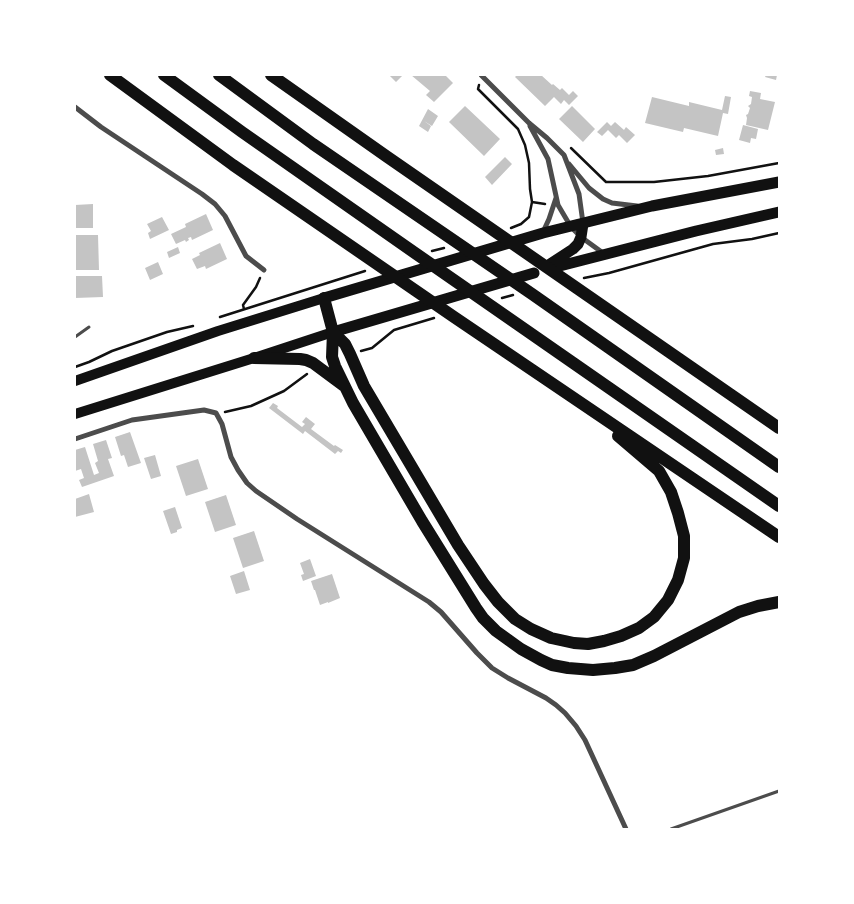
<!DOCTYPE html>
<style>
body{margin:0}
#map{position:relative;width:854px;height:904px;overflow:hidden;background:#fff;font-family:"Space Grotesk",sans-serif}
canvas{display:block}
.frame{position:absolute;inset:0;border:76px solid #fff;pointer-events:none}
</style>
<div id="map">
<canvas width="854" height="904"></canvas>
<div class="frame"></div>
</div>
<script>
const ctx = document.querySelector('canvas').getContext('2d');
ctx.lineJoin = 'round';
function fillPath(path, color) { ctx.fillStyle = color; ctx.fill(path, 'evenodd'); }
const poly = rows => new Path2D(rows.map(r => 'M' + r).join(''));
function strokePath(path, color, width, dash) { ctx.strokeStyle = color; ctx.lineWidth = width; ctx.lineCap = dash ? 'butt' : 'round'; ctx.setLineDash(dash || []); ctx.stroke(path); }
const building = poly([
 [389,75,403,75,396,82],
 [411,75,445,75,453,83,434,102,426,95,430,91],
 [517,75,541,75,552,85,553,84,560,90,562,88,569,95,573,91,578,96,569,105,564,100,561,104,554,97,545,106,515,77],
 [766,75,777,75,776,80,765,77],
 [750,91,761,93,760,99,775,102,768,130,746,125,747,118,746,115,748,114,750,108,748,106,751,104,752,97,749,96],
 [725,96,731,97,728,114,723,113,718,136,684,128,683,132,645,123,652,97,689,106,689,102,722,110],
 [465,106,500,139,484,156,449,122],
 [572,106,595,129,583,142,559,119],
 [428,109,438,116,432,126,424,121,431,126,428,132,419,126],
 [607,122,611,126,615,122,624,130,626,127,635,135,627,143,619,135,616,138,608,130,602,136,597,132],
 [743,125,758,129,756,139,751,138,750,143,739,140],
 [723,148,724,154,716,155,715,150],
 [505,157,512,164,492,185,485,177],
 [93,204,93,228,75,228,75,205],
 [206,214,213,230,192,240,191,237,188,238,189,240,186,242,185,240,176,244,171,234,186,227,185,224],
 [162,217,169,230,150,239,148,233,151,231,147,224],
 [75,235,98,235,99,270,75,270],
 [220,243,227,259,206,269,205,266,197,269,192,259,200,255,199,253],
 [178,247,180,253,169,258,167,252],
 [158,262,163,274,150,280,145,268],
 [75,276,102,276,103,297,75,298],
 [273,403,278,406,277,408,302,427,305,424,302,422,306,417,315,424,311,429,334,446,335,445,343,450,341,453,338,451,335,454,305,431,303,434,269,408],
 [130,432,141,463,128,467,124,455,121,456,115,437],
 [106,440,112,458,108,459,114,476,82,487,79,480,84,478,81,469,75,471,75,450,85,447,94,475,99,473,95,463,98,461,93,444],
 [155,455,161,476,151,479,144,458],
 [198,459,208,489,186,496,176,466],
 [89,494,94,512,75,517,75,499],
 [226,495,236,525,215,532,205,502],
 [175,507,182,528,177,530,177,532,171,534,163,511],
 [254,531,264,561,243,568,233,538],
 [310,559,316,576,303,581,301,575,304,574,300,563],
 [244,571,250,590,236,594,230,576],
 [332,574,340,598,328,603,328,602,320,605,315,590,314,590,311,581]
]);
const path = poly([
 [479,85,478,89,518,129,525,145,529,163,530,189,532,202,529,217,521,224,511,228],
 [571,148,606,182,654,182,708,176,779,163],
 [532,202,545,204],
 [432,251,444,248],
 [584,278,609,273,713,244,752,239,779,233],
 [502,298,513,295],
 [244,309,243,305,256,287,260,278],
 [220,317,365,271],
 [361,351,372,348,394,330,434,318],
 [75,367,89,362,112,351,167,332,193,326],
 [225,412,251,406,284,391,307,374]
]);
const service = poly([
 [75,337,89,327],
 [671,829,779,791]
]);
const minor = poly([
 [481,75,529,123,547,138,564,155,579,194,583,223],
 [75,107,101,127,202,194,215,204,225,216,246,256,264,270],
 [530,126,548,159,558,205,571,227,581,237,603,253],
 [569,164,589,188,603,199,612,203,637,206],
 [543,232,549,219,556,198],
 [75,439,132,420,204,410,216,413,222,424,231,457,238,470,247,483,256,491,297,519,429,602,441,612,477,653,492,668,508,678,546,698,556,705,565,713,576,726,585,740,626,829]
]);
const secondary = poly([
 [75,381,218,331,324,298],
 [75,414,254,358,333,332]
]);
const primary = poly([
 [550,264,573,249,578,244,581,237,583,224],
 [552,268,696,231,779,212],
 [324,298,543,233,652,206,779,182],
 [333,332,534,273]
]);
const motorway = poly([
 [110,75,233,165,454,317,779,537],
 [164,75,242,132,415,253,779,506],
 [219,75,313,144,532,294,779,467],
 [271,75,386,156,779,428],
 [324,298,333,332,332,357,335,366,353,403,422,521,476,608,483,618,496,631,521,649,541,660,552,665,568,668,593,670,615,668,633,665,654,656,739,612,758,606,779,602],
 [333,332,345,344,350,354,364,386,458,545,484,584,498,602,515,619,531,629,551,638,574,643,588,644,604,641,621,636,639,628,654,617,668,600,678,580,684,558,684,536,678,513,671,492,659,471,618,436],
 [254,358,300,359,306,360,313,363,344,386]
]);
fillPath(building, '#c4c4c4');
strokePath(path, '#111', 2.5);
strokePath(service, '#4c4c4c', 3);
strokePath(minor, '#4c4c4c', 5);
strokePath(secondary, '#111', 10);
strokePath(primary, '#111', 11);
strokePath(motorway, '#111', 12);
</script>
